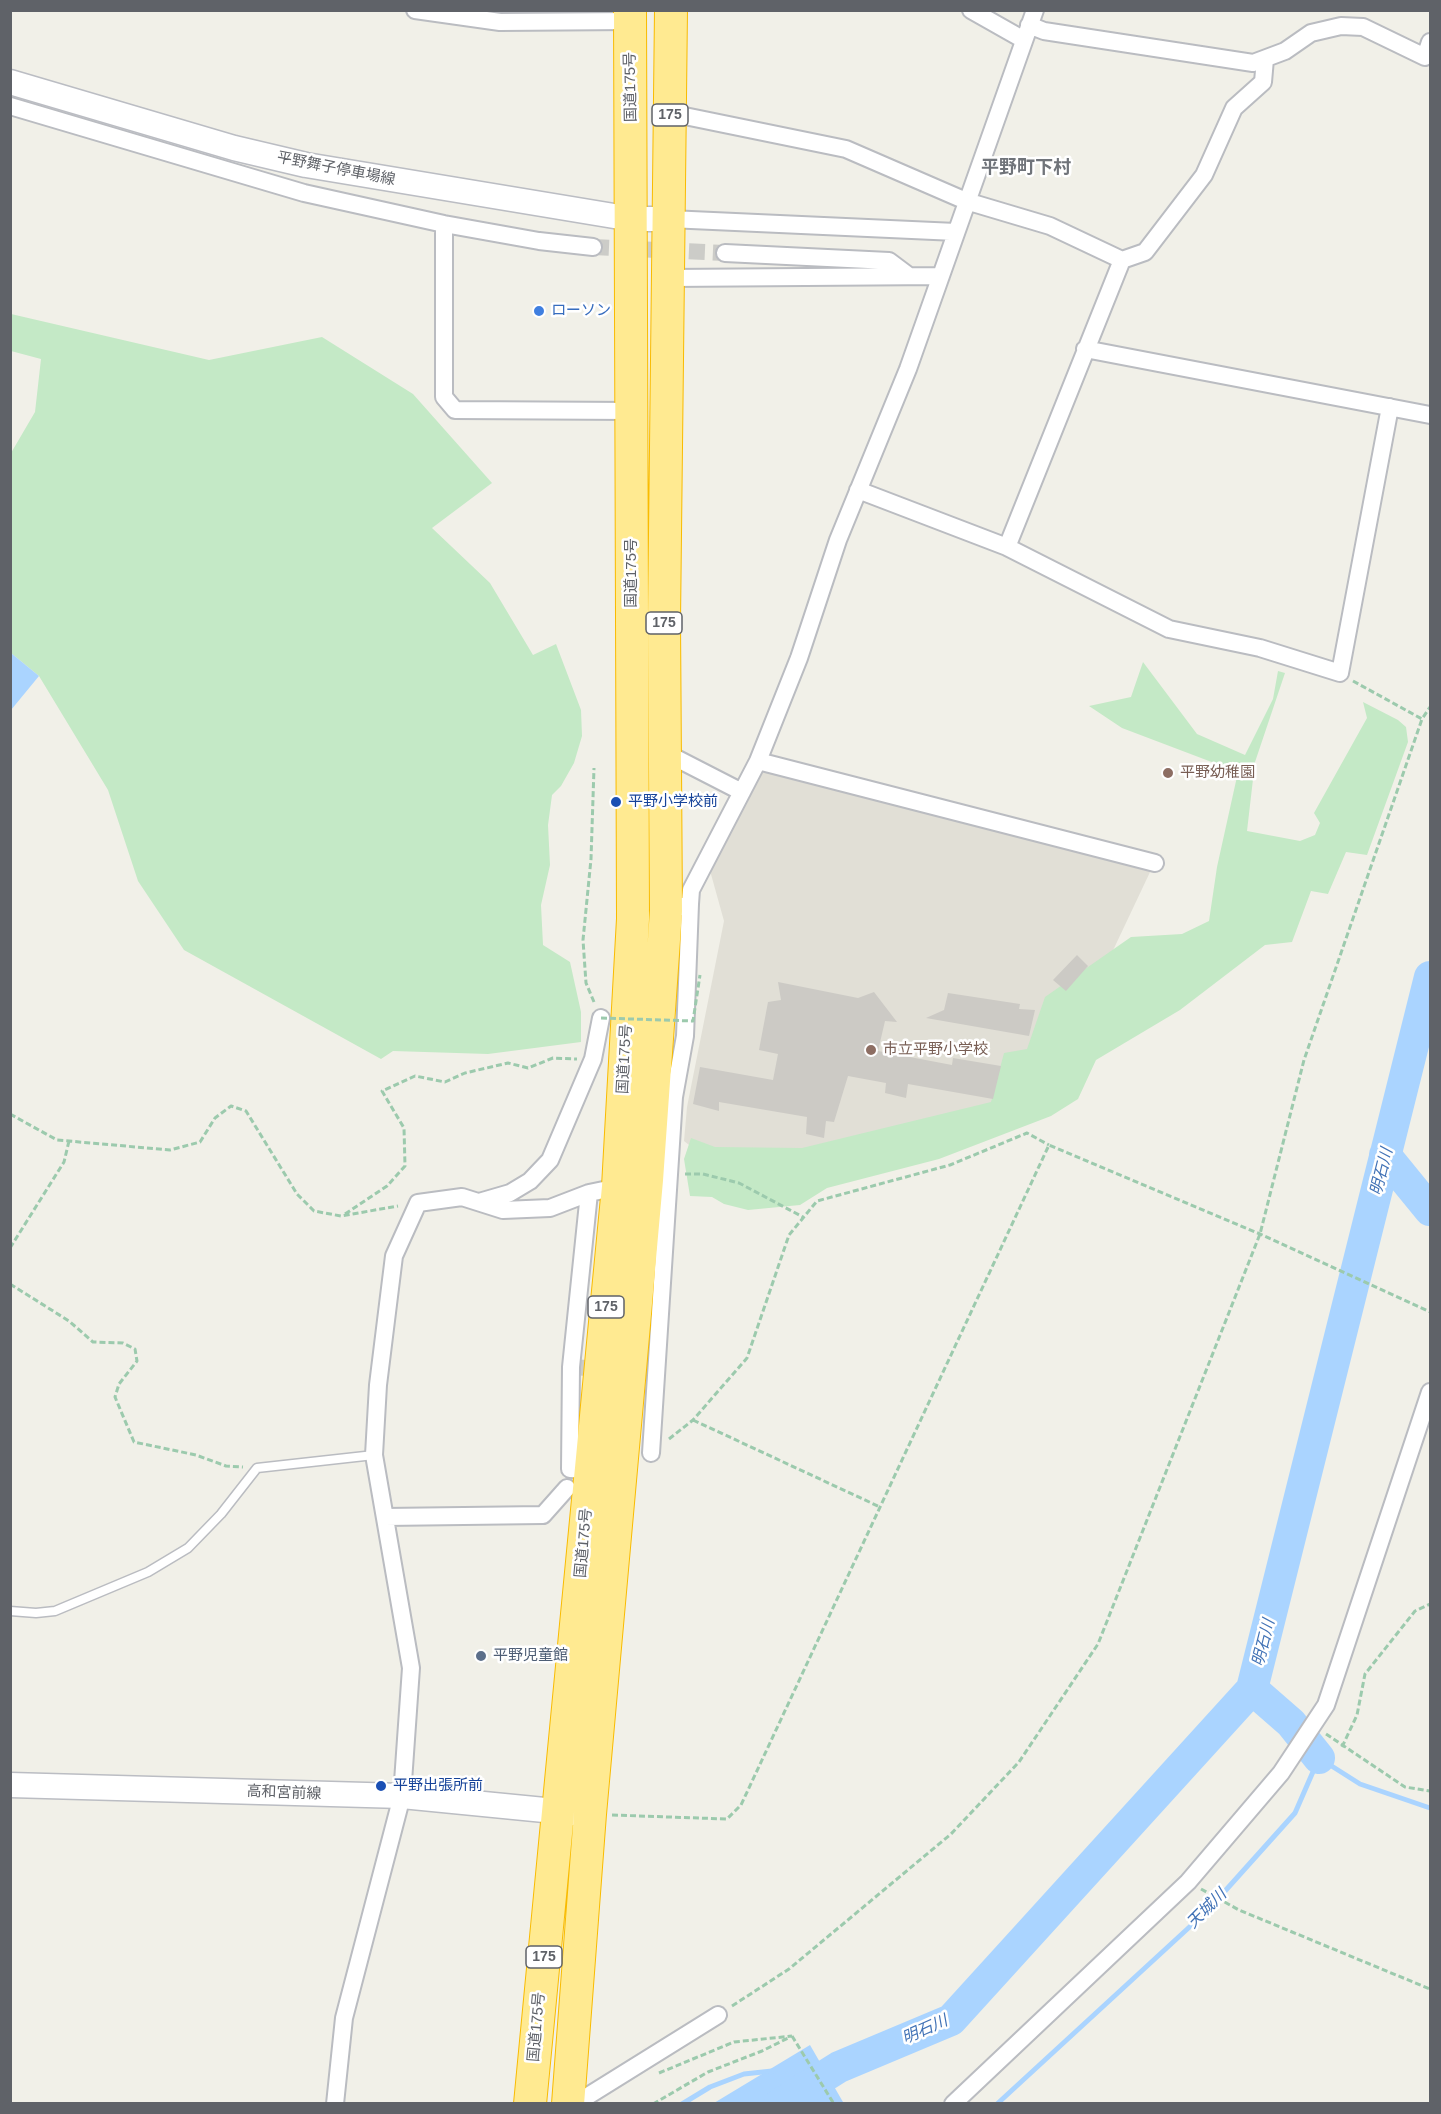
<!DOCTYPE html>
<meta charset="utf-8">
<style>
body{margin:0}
#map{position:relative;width:1441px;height:2114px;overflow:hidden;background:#f1f0e8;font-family:Helvetica,sans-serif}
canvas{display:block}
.frame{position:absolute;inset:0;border:12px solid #5f6268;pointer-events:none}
</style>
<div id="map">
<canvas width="1441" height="2114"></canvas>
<div class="frame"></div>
</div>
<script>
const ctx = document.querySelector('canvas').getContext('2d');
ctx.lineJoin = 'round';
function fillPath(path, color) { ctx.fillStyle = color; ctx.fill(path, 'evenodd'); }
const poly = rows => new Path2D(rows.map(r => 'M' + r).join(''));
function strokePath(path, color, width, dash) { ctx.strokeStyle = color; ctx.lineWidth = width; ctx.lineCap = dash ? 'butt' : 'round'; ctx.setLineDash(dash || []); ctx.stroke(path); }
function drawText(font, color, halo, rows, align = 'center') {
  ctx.font = font + ' Helvetica,"Noto Sans JP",sans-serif'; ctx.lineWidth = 5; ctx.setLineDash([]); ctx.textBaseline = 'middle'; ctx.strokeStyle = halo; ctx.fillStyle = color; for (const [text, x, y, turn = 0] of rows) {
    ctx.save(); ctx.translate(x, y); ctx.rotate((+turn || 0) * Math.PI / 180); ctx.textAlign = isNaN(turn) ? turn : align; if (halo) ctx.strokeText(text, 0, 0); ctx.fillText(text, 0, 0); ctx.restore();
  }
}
const education = poly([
 [760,770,1151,870,1099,980,1025,1125,712,1163,684,1141,687,1107,724,921,709,867]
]);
const green = poly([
 [11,314,209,360,322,337,413,394,492,483,432,528,490,583,533,655,556,644,581,710,582,736,574,763,561,786,552,795,548,825,550,865,541,905,543,945,570,962,581,1012,581,1042,488,1054,393,1051,381,1059,184,950,138,881,108,790,39,676,11,653,11,453,35,412,41,359,11,351],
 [1143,662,1197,734,1245,755,1273,699,1278,671,1285,673,1255,762,1247,831,1300,841,1315,835,1320,823,1314,813,1367,718,1363,702,1398,720,1406,727,1408,742,1367,855,1346,852,1328,894,1311,891,1292,942,1265,945,1180,1010,1096,1060,1078,1099,1051,1116,939,1159,827,1188,800,1205,748,1210,724,1204,712,1197,690,1196,684,1159,691,1138,715,1147,802,1148,991,1102,1004,1053,1027,1049,1045,997,1131,937,1182,934,1209,921,1217,867,1238,772,1122,728,1089,706,1131,697]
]);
const water = poly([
 [11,653,39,676,11,710],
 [810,2045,843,2102,714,2103]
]);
const stream = poly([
 [682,2104,710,2087,744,2074,772,2071],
 [997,2104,1208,1910,1295,1813,1319,1758,1360,1784,1430,1808]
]);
const river = poly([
 [1385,1155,1430,1210],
 [1252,1689,1291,1723,1319,1758],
 [780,2104,839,2067,951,2020,1252,1689,1430,977]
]);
const building = poly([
 [1077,955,1088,966,1066,991,1053,980],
 [778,982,858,998,874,992,897,1022,885,1021,878,1051,952,1065,953,1058,1001,1066,993,1099,908,1084,906,1098,885,1093,886,1083,848,1076,834,1122,826,1121,824,1138,806,1134,807,1117,719,1102,719,1111,693,1104,700,1067,773,1080,778,1054,759,1050,768,1002,781,1000],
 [948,993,1020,1004,1019,1009,1035,1010,1029,1036,926,1018,944,1010]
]);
const streetTunnel = poly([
 [593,247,725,253],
 [571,1367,656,1372]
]);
const path = poly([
 [1353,681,1422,719,1430,707],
 [594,1002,586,983,583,940,591,859,594,768],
 [10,1114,57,1140,170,1150,200,1142,215,1118,231,1106,246,1111,297,1194,314,1211,341,1216,398,1206],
 [685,1174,703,1174,739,1183,803,1217],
 [345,1214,387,1186,405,1166,404,1128,382,1091,415,1076,445,1082,465,1073,508,1063,528,1068,553,1058,577,1059],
 [10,1248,64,1162,69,1141],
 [10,1284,69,1321,93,1342,123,1343,135,1349,137,1361,119,1384,115,1397,134,1442,196,1455,226,1466,243,1467],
 [693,1420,880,1507],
 [669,1439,693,1420,747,1358,789,1235,817,1201,950,1165,1027,1133,1049,1145],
 [1326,1734,1405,1787,1430,1791],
 [1342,1747,1357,1715,1365,1674,1415,1611,1430,1604],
 [612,1815,727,1819,741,1805,1049,1145,1260,1234,1430,1312],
 [1201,1889,1239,1910,1430,1989],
 [732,2006,789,1969,951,1834,1019,1762,1098,1644,1260,1234,1304,1060,1422,719],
 [792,2036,834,2104],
 [659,2073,734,2042,792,2036],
 [653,2104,708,2072,762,2051,790,2037]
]);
const lane = poly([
 [10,1611,36,1613,55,1611,148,1572,188,1548,221,1514,257,1468,374,1455]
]);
const street = poly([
 [415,10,500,22,630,21],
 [971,10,1024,40],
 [1029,25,1044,31,1253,63,1285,51,1311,33,1341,26,1363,27,1425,57,1430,42],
 [10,106,304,193,444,224,539,241,593,247],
 [670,113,846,149,966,201,1050,226,1122,260,1007,547],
 [669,219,956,232],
 [444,224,444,397,455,410,632,411],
 [725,253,889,261,909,276],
 [1122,260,1145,252,1204,175,1234,108,1263,82,1265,59],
 [669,278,941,276],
 [1085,349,1430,415],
 [858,490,1007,547,1169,629,1260,648,1340,673,1390,407],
 [666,753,742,792],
 [758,761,1155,863],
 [666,911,690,904,691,890,758,761,799,658,838,540,908,369,1035,10],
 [589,1193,571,1367,570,1469,590,1470],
 [479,1202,510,1193,530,1181,550,1160,593,1059,601,1018],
 [651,1453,674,1097,685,1036,690,904],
 [385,1517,543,1515,567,1488],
 [335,2104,344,2018,402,1796,411,1668,374,1455,378,1385,394,1256,418,1203,462,1197,503,1210,550,1208,589,1193,618,1187],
 [575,2104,718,2015],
 [953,2104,1188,1882,1281,1773,1326,1705,1430,1392]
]);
const secondary = poly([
 [10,82,234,148,306,165,632,219,669,219],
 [10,1785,402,1796,575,1813]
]);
const highway = poly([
 [530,2104,618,1187,633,919,630,10],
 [568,2104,590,1814,647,1180,666,911,664,621,671,10]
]);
const pathBridge = poly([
 [601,1018,693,1021,700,975]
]);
const markers = [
 [539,311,6,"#3f7fe0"],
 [1168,773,6,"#8d6e63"],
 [616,802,6,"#1a4fb4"],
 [871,1050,6,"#8d6e63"],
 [481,1656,6,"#5c6f8a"],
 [381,1786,6,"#1a4fb4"]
];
const shields = [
 [670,115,36],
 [664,623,36],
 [606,1307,36],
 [544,1957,36]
];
const shieldNames = [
 ["175",670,115],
 ["175",664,623],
 ["175",606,1307],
 ["175",544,1957]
];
const streetNames = [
 ["国道175号",631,87,-91],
 ["平野舞子停車場線",336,169,11],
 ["国道175号",632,573,-90],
 ["国道175号",625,1059,-87],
 ["国道175号",584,1543,-85],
 ["高和宮前線",284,1793,2],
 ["国道175号",537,2027,-85]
];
const shopNames = [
 ["ローソン",551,311]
];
const educationNames = [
 ["平野幼稚園",1180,773],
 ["市立平野小学校",883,1050]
];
const transitNames = [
 ["平野小学校前",628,802],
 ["平野出張所前",393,1786]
];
const serviceNames = [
 ["平野児童館",493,1656]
];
const waterNames = [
 ["明石川",1382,1172,-76],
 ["明石川",1264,1643,-76],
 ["天城川",1207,1909,-45],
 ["明石川",925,2030,-24]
];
const quarterNames = [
 ["平野町下村",1026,168]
];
fillPath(education, '#e1dfd6');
fillPath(green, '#c4e9c6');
fillPath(water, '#aad4ff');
strokePath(stream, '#aad4ff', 5);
strokePath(river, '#aad4ff', 32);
fillPath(building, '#cccac5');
strokePath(streetTunnel, '#ccccc8', 16, [16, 8]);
strokePath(lane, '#babcc1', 11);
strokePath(street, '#babcc1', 20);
strokePath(secondary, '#bbbdc3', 27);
strokePath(highway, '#f9bb00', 34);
strokePath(path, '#9ccaad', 3, [6, 3]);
strokePath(lane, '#fff', 8);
strokePath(street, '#fff', 16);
strokePath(secondary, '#fff', 24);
strokePath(highway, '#ffea91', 32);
strokePath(pathBridge, '#9ccaad', 3, [6, 3]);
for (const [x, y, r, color] of markers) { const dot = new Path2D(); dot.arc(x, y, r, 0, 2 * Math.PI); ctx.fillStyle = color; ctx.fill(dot); strokePath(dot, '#fff', 2); }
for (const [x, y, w] of shields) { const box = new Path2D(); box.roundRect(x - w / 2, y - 11, w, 22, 4.5); ctx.fillStyle = '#fff'; ctx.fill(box); strokePath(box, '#5f6268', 1.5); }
drawText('bold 14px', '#5f6268', null, shieldNames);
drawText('15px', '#5f6268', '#fff', streetNames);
drawText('15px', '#366cbe', '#fff', shopNames, 'left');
drawText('15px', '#785e54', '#fff', educationNames, 'left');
drawText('15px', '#164399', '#fff', transitNames, 'left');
drawText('15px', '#4e5e75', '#fff', serviceNames, 'left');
drawText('italic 16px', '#4172b6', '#fff', waterNames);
drawText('bold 18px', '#70747a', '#fff', quarterNames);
</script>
